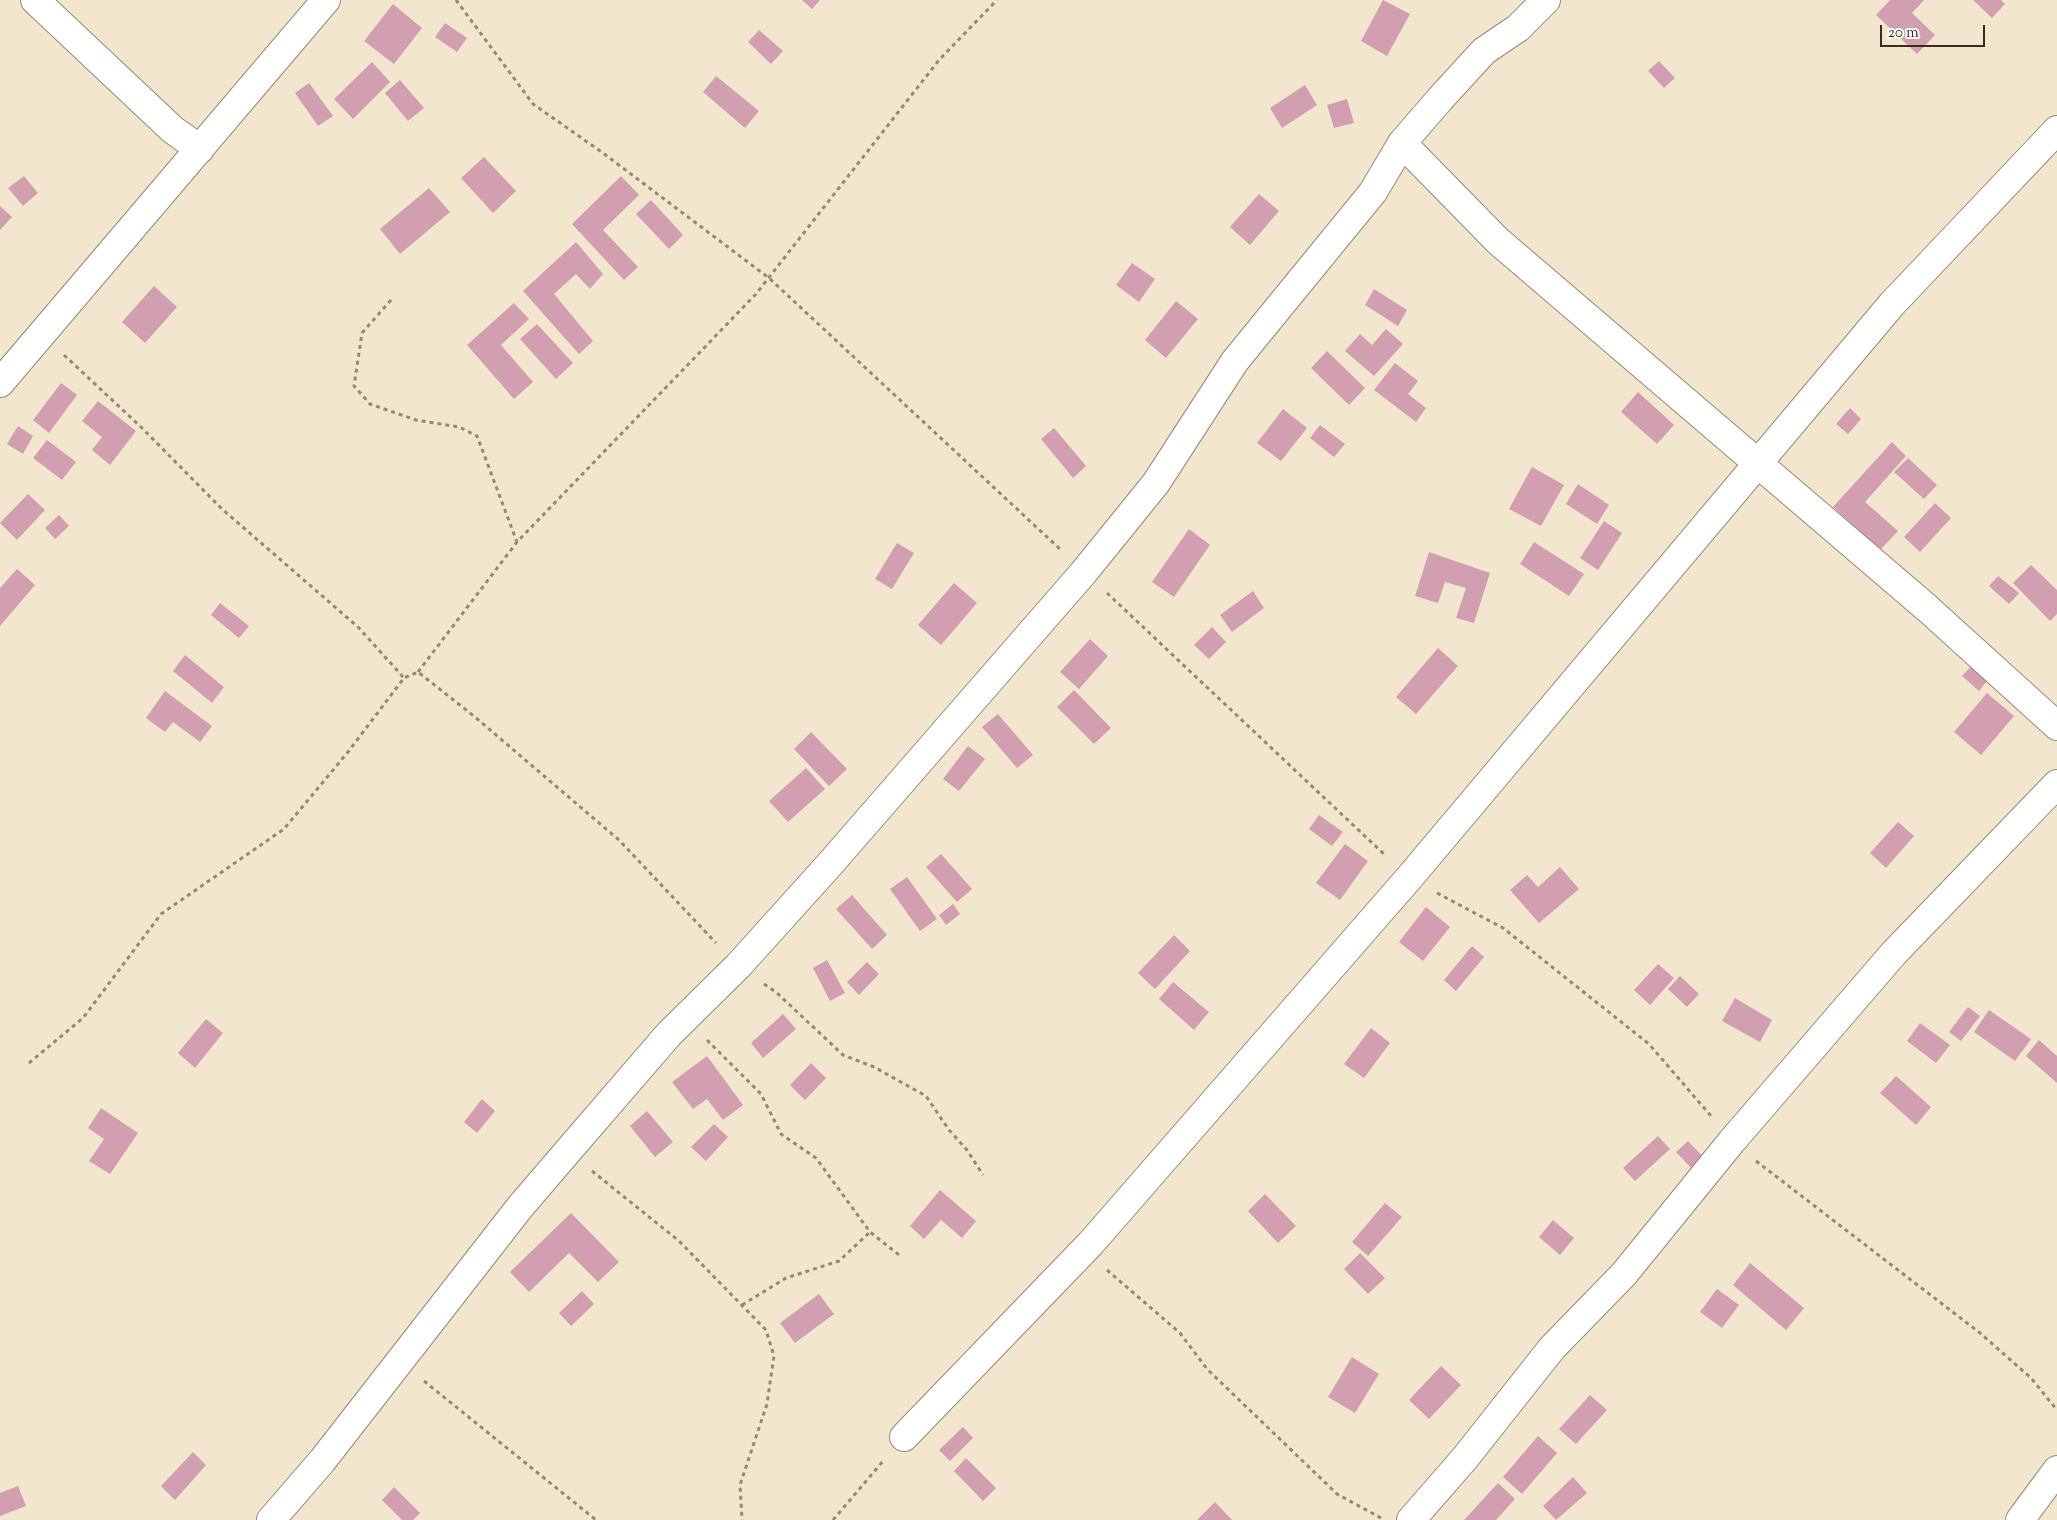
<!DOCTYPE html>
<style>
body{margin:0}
#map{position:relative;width:2057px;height:1520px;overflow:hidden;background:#f2e7ce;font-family:"Sorts Mill Goudy",serif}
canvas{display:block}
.scale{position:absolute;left:1880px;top:25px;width:105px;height:22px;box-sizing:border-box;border:2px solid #3b2a1e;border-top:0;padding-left:6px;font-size:15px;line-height:18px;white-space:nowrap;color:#3b2a1e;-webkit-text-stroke:4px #fdfcf7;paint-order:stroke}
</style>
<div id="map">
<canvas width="2057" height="1520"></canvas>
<div class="scale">20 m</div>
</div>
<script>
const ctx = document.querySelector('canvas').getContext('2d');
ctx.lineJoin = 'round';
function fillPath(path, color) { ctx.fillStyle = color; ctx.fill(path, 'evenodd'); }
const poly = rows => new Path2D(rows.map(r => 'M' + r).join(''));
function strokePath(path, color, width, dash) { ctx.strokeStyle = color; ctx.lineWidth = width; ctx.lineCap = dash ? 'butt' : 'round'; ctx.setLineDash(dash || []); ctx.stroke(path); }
const building = poly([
 [802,0,820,0,812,9],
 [1383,0,1410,14,1387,56,1361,41],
 [1890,0,1924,0,1912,13,1935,35,1917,54,1876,15],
 [1973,0,2001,0,2005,4,1992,18],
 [393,4,422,28,394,64,364,41],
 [445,23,467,38,457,52,435,37],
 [759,30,783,51,771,64,748,42],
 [1659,61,1675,78,1664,88,1648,71],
 [372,62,390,82,353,119,334,99],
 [716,76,759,111,745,128,703,92],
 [400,80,424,108,408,121,385,93],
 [309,83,333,116,318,126,295,93],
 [1305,85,1317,105,1282,128,1270,108],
 [1347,99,1354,123,1334,128,1327,105],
 [484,157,516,191,493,213,461,178],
 [24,176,38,193,23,206,8,188],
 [621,176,639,195,603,230,638,267,624,280,572,224],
 [429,188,450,212,400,254,380,229],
 [1259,194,1279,211,1250,245,1230,227],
 [651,200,683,235,669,249,636,214],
 [0,206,12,217,0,230],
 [576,242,603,274,590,289,576,274,554,294,593,341,579,354,523,291],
 [1132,263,1155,279,1139,302,1116,285],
 [154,286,177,307,145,343,122,322],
 [1374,289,1407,310,1398,326,1365,305],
 [1176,301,1198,319,1166,358,1145,340],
 [514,303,529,319,501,345,533,382,514,399,467,345],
 [537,324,573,363,556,379,520,339],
 [1386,329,1403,344,1374,376,1345,351,1360,334,1372,345],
 [1327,351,1365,388,1349,405,1311,368],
 [1395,363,1418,381,1408,394,1426,408,1416,422,1374,390],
 [61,383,77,395,49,433,33,420],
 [1638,392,1674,425,1657,444,1621,412],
 [98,401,136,431,110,465,92,450,102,437,82,421],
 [1850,408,1861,419,1848,434,1836,424],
 [1283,409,1307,428,1281,461,1257,443],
 [1320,425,1345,444,1334,457,1310,438],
 [18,426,33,436,23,454,7,444],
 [1054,428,1086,466,1073,478,1041,439],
 [47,440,76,462,62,480,33,458],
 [1892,442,1906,456,1865,502,1898,531,1880,550,1833,507],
 [1908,458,1937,485,1924,499,1894,472],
 [1532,467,1564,485,1541,526,1509,509],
 [1578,484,1609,505,1597,524,1566,504],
 [28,494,45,510,17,540,0,523],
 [1935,503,1951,518,1920,552,1904,537],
 [59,515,69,526,55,539,45,528],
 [1604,521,1622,533,1598,570,1580,558],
 [1189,529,1210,545,1174,597,1152,582],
 [1534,542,1584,574,1569,596,1520,564],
 [897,543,914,553,892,589,875,579],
 [1429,552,1490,573,1474,623,1456,618,1466,588,1445,582,1438,603,1415,596],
 [2031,565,2057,590,2057,614,2050,621,2013,583],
 [17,569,35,585,0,626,0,588],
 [1998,576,2019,593,2009,604,1989,586],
 [954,583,977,603,941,645,918,625],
 [1253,591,1264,608,1232,632,1220,615],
 [220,603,249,626,239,638,211,615],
 [1212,627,1226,642,1209,659,1194,645],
 [1090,639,1108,656,1079,689,1060,672],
 [1438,648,1458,666,1416,714,1396,697],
 [185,655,224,687,212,703,173,671],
 [1974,663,1990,677,1979,691,1962,676],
 [1074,690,1111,728,1094,744,1057,707],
 [165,691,212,726,200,742,173,722,165,732,146,718],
 [1987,693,2014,716,1981,755,1954,732],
 [998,714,1033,755,1017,768,982,727],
 [811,732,847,769,829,786,794,749],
 [968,746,985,759,959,791,943,779],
 [806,768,825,789,788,822,769,801],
 [1319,815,1343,832,1332,846,1309,829],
 [1898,822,1914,836,1886,868,1870,853],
 [1345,844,1368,861,1340,900,1316,883],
 [941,854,972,889,957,902,926,867],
 [1560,867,1579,889,1539,923,1510,890,1527,875,1538,887],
 [907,877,937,919,920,931,890,889],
 [852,895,887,935,872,949,836,909],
 [953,904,960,914,946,925,939,915],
 [1426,907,1450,927,1423,961,1399,942],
 [1174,935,1190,951,1155,989,1138,973],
 [1472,946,1484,957,1456,991,1444,980],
 [827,960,845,993,830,1001,813,968],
 [867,962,879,974,859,995,847,982],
 [1658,964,1674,978,1650,1005,1634,990],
 [1680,976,1699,994,1687,1007,1668,989],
 [1173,982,1209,1012,1194,1030,1159,999],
 [1735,998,1772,1020,1760,1042,1722,1021],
 [1968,1007,1980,1016,1961,1041,1949,1032],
 [1989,1010,2031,1039,2015,1061,1974,1032],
 [783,1014,796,1029,763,1058,751,1043],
 [206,1019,223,1033,195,1068,178,1053],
 [1920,1023,1950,1045,1936,1063,1907,1041],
 [1371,1028,1390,1043,1364,1078,1344,1064],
 [2039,1040,2057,1056,2057,1083,2026,1056],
 [707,1056,743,1105,723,1120,707,1099,693,1109,672,1082],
 [811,1063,826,1078,805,1100,790,1085],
 [1896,1076,1931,1107,1916,1125,1880,1093],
 [482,1099,495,1111,477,1133,464,1122],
 [101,1108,138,1133,110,1174,89,1161,104,1139,88,1128],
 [647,1111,673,1142,655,1157,630,1126],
 [714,1124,728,1137,706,1161,691,1147],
 [1658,1136,1670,1149,1635,1181,1623,1168],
 [1688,1141,1707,1161,1695,1172,1676,1152],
 [940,1190,976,1221,962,1238,941,1220,924,1239,910,1226],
 [1265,1194,1296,1226,1278,1243,1248,1211],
 [1385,1203,1402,1217,1368,1256,1352,1242],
 [571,1213,619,1262,598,1282,569,1253,529,1292,510,1272],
 [1553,1220,1574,1238,1560,1255,1539,1237],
 [1360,1253,1385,1278,1368,1294,1344,1269],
 [1750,1263,1804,1308,1786,1330,1733,1285],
 [1717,1289,1739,1305,1722,1328,1700,1312],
 [582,1291,594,1304,571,1326,559,1313],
 [819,1294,834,1314,795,1343,780,1323],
 [1352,1357,1379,1374,1355,1413,1328,1397],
 [1441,1366,1461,1385,1429,1419,1409,1400],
 [1590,1395,1607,1410,1576,1444,1559,1429],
 [963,1427,973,1438,950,1461,939,1450],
 [1538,1436,1557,1453,1522,1494,1503,1477],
 [193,1452,206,1465,175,1500,161,1486],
 [966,1458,996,1488,983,1501,954,1471],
 [1573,1477,1587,1493,1556,1520,1543,1506],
 [1498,1483,1515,1499,1496,1520,1464,1520],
 [18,1486,26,1506,0,1516,0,1493],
 [394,1487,420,1513,413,1520,402,1520,382,1500],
 [1215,1502,1232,1520,1197,1520]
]);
const path = poly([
 [456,0,533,104,603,153,769,278,1062,551],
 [391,300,362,333,354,386,370,404,416,420,459,427,477,436,517,542],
 [64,355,141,427,222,509,358,627,404,678],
 [1107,593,1386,856],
 [418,672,517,542,756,294,939,60,997,0],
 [1437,893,1503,928,1649,1044,1711,1116],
 [764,984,776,992,843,1055,874,1067,926,1096,949,1130,967,1150,983,1175],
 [707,1040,761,1094,781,1134,816,1158,870,1232,899,1255],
 [29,1063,83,1018,161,914,284,829,348,752,404,678,418,672,475,717,619,840,716,943],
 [1756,1161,1980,1333,2031,1378,2057,1410],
 [592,1171,679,1241,766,1330,774,1356,767,1404,740,1485,742,1520],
 [1107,1270,1180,1333,1207,1369,1337,1494,1381,1518],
 [742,1305,786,1278,839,1261,870,1232],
 [424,1381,596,1520],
 [833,1520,884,1460]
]);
const minor = poly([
 [35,0,173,130,200,149],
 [1402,143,1498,241,1927,608,2057,726],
 [904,1437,1091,1243,1409,878,1892,304,2057,130],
 [271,1520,322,1461,520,1207,568,1151,669,1034,738,966,830,864,1084,572,1156,483,1235,361,1373,192,1402,143,1440,99,1484,51,1518,28,1546,0],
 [1411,1520,1465,1458,1552,1348,1624,1274,1732,1141,1894,953,2057,784],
 [2020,1520,2057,1470]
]);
const tertiary = poly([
 [0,383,326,0]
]);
fillPath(building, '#d19faf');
strokePath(minor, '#968876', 30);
strokePath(tertiary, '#968876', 30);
strokePath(path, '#968876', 3, [4, 4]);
strokePath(minor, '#fff', 28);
strokePath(tertiary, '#fff', 28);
</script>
